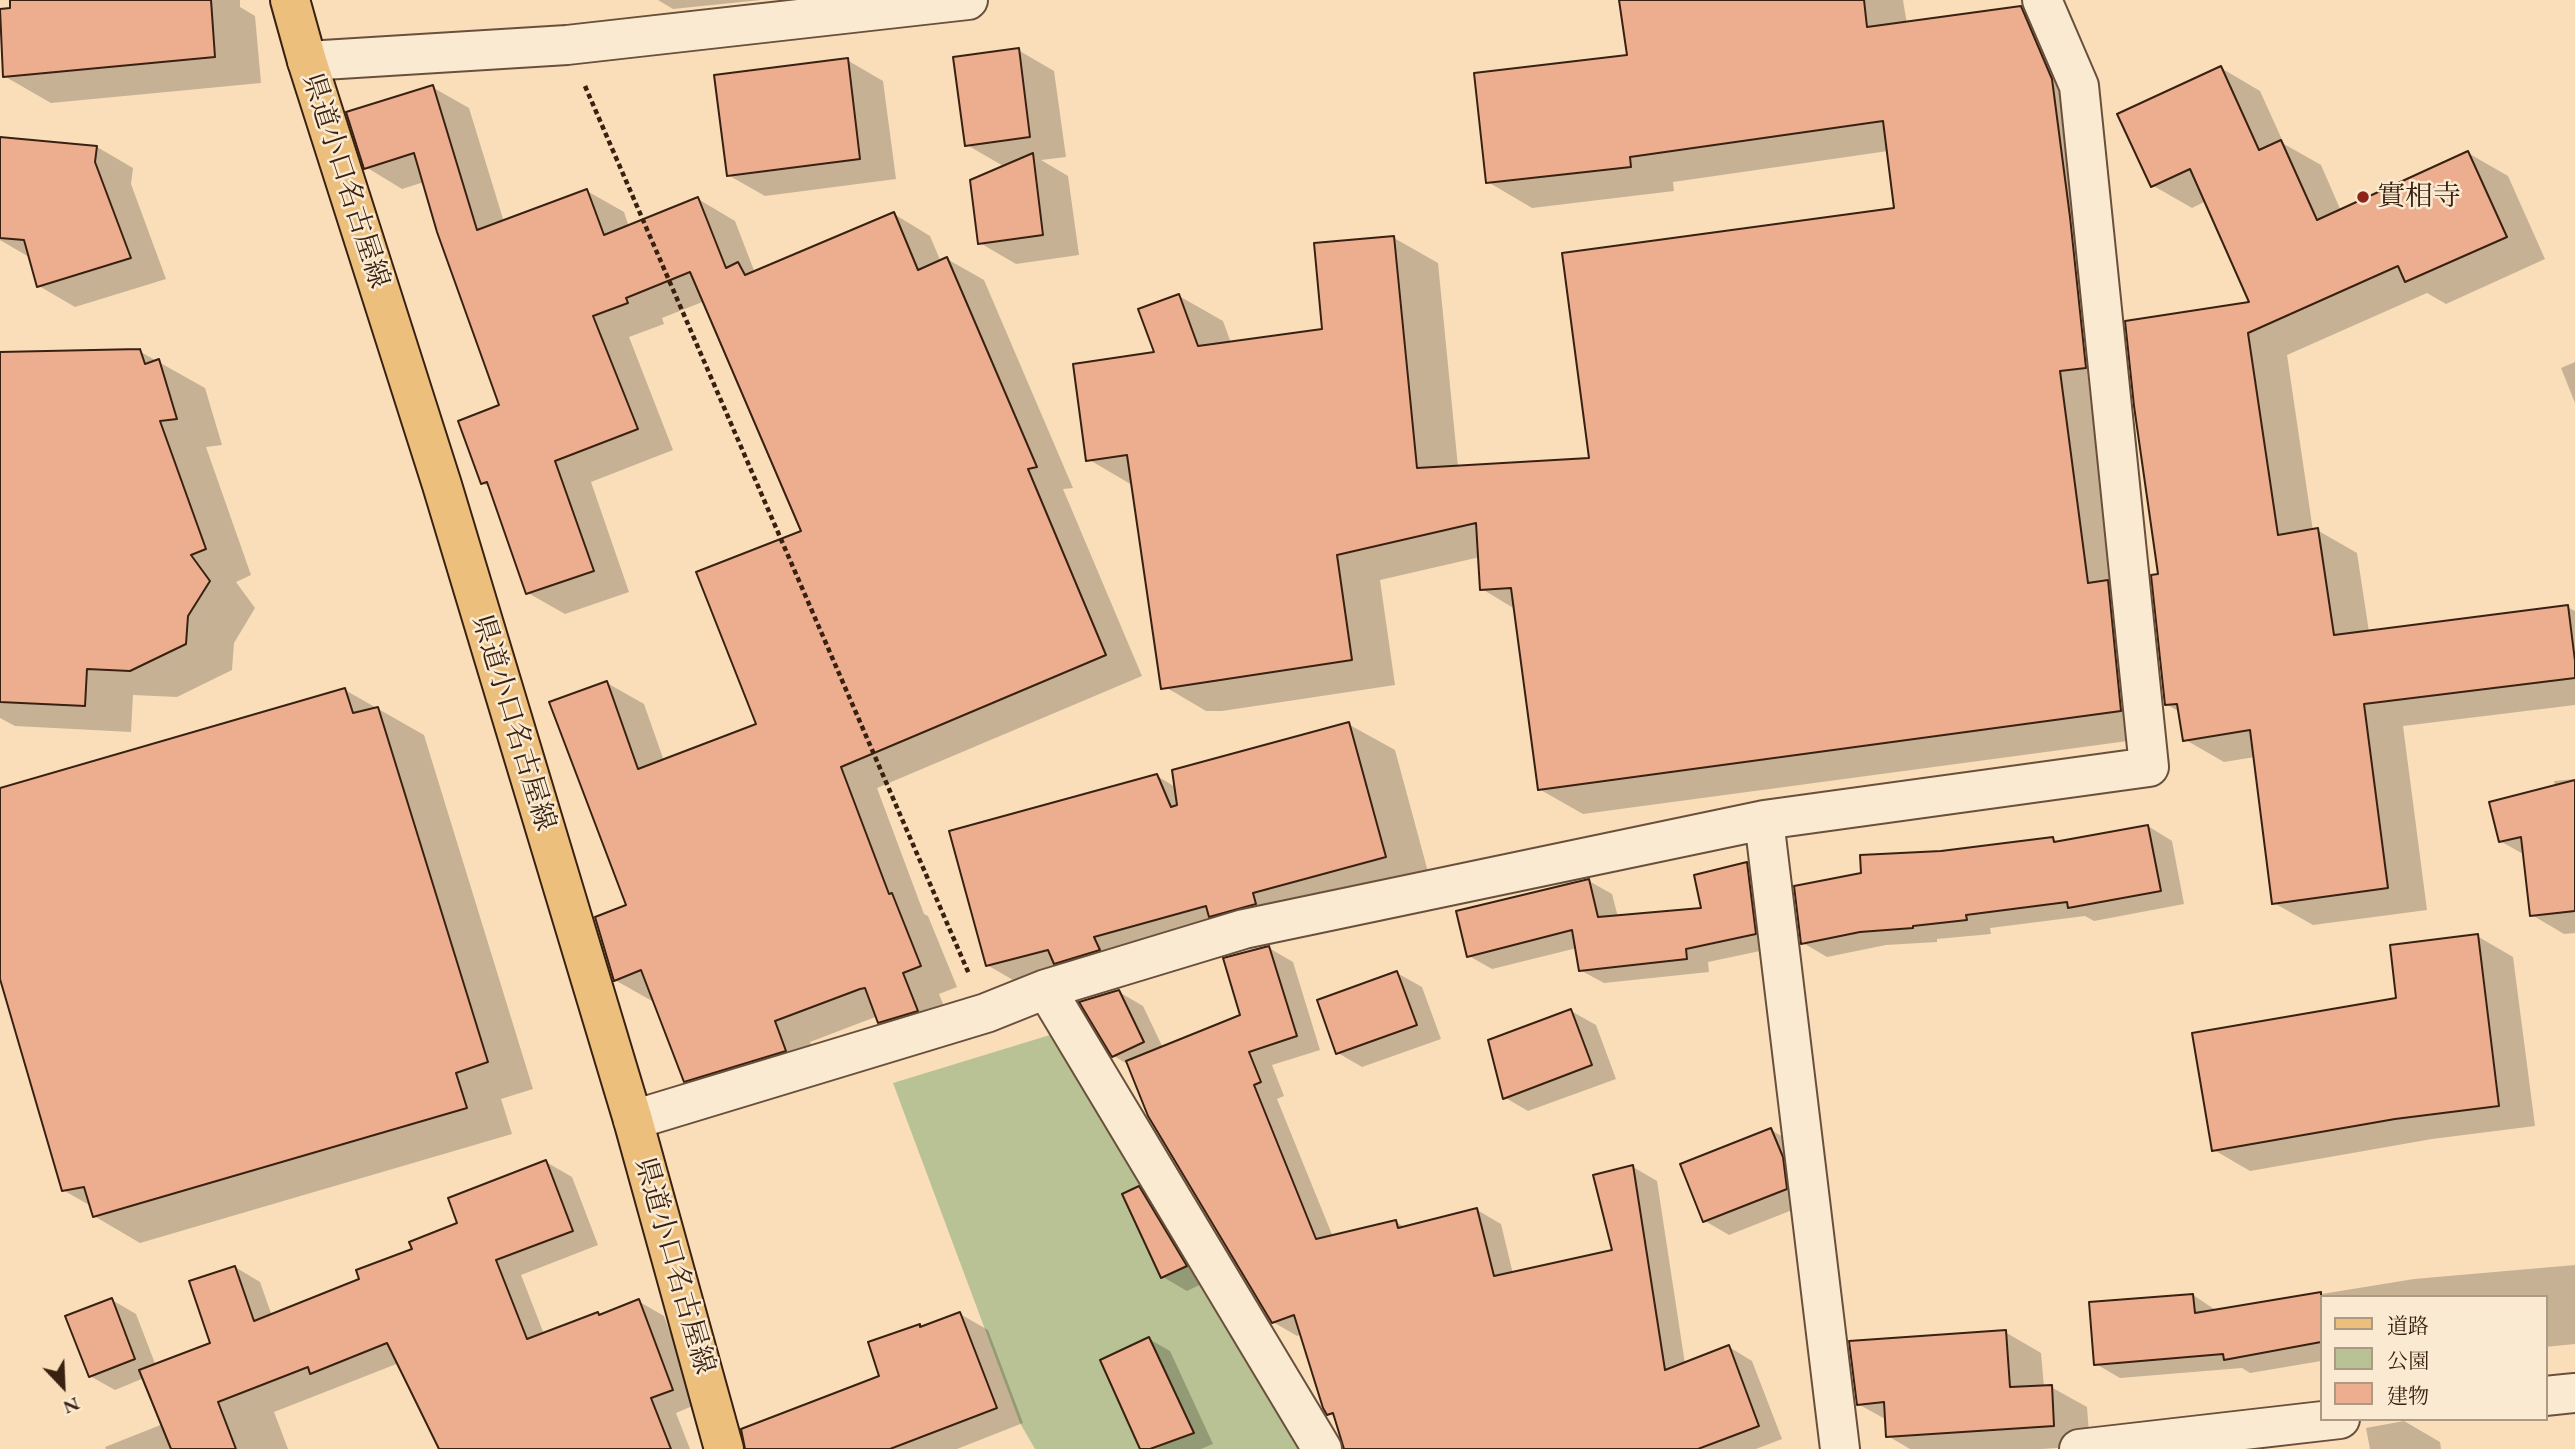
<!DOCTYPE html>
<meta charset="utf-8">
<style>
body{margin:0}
#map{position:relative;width:2575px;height:1449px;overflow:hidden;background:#f9deb9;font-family:"EB Garamond","Noto Serif JP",serif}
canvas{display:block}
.legend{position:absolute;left:2320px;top:1295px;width:228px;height:126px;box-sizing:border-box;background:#fbead2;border:2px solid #ad9a85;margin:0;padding:9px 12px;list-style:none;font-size:21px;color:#392112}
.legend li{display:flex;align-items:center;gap:14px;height:35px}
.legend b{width:35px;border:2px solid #ad9a85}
.north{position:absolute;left:28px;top:1351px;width:70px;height:70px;-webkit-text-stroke:5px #fbead2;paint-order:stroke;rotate:157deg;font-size:19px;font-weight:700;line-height:28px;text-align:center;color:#392112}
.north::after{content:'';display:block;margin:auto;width:24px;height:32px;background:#392112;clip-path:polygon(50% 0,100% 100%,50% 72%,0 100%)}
</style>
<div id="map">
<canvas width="2575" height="1449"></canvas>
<ul class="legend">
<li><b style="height:9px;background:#ecbf7c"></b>道路</li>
<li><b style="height:19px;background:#b8c294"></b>公園</li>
<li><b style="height:19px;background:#edae90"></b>建物</li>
</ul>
<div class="north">N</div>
</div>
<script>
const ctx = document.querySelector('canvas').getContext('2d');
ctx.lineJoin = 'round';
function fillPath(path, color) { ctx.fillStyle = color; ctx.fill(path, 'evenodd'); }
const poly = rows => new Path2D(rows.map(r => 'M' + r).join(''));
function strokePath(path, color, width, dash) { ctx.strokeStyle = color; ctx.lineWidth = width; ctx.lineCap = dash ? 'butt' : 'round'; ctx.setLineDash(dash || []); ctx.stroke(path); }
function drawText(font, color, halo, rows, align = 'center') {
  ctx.font = font + ' "EB Garamond","Noto Serif JP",serif'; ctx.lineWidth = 5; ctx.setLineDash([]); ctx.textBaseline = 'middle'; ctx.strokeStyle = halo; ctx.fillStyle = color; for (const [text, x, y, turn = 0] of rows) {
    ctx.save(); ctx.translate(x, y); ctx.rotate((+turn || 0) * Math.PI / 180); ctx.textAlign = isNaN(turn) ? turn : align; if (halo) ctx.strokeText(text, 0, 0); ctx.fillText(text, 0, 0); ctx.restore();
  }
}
const green = poly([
 [1063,1031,1310,1449,1035,1449,1020,1423,893,1083]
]);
const shadow = poly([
 [12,0,240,0,240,7,255,16,261,83,51,103,4,76,0,11,12,9],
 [658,0,761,0,673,9],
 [1621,0,1903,0,1907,24,2021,8,2065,34,2165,736,1583,814,1539,789,1515,609,1482,589,1480,557,1380,580,1395,685,1222,711,1206,711,1162,685,1132,485,1088,459,1157,354,1179,296,1223,321,1231,343,1323,330,1394,238,1438,263,1458,467,1591,460,1896,210,1888,151,1673,182,1674,191,1532,208,1488,182,1629,56],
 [1018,50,1054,71,1066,157,1041,160,1068,176,1079,255,1016,264,980,243,1005,167,967,145],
 [847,60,883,81,896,179,765,196,728,175],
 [2221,68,2260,91,2284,144,2321,165,2341,211,2468,153,2508,176,2545,259,2446,304,2427,293,2287,355,2313,531,2317,530,2357,553,2369,632,2567,607,2575,611,2575,705,2403,726,2427,910,2313,925,2274,903,2255,757,2224,762,2184,739,2180,712,2166,704,2160,575,2252,303,2206,201,2192,208,2152,185],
 [432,87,469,108,504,222,587,191,624,212,629,227,698,199,735,221,755,273,894,214,930,236,941,262,947,259,984,280,1073,488,1063,489,1142,676,877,788,924,914,928,916,957,987,939,994,954,1031,917,1043,880,1022,878,1016,810,1042,822,1072,723,1102,686,1080,655,1000,652,1001,615,980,628,906,607,683,644,704,664,761,758,725,803,532,705,301,662,318,664,324,629,337,673,450,591,482,629,592,565,614,528,593,490,487,482,483,501,406,424,182,402,189,366,167],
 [0,139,97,147,133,168,131,184,166,279,75,307,39,286,29,257,0,240],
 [139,351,205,388,222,445,206,447,251,575,236,582,255,608,234,643,232,670,177,697,133,695,131,732,15,726,0,718,0,354],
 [2575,362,2575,403,2561,368],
 [345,690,424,735,533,1089,501,1099,512,1134,140,1243,94,1216,91,1206,63,1190,0,972,0,796],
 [1348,724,1395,750,1431,883,1034,992,987,965,1157,776,1177,788],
 [2575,779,2575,933,2564,934,2532,915,2525,855,2500,841,2555,787,2554,781],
 [2148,826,2172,841,2184,904,2094,921,2085,916,1990,928,1991,934,1937,939,1937,942,1886,945,1827,957,1803,943,1863,874,1941,853,2053,839,2060,843],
 [1747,864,1770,878,1779,947,1708,962,1709,972,1604,983,1580,970,1577,948,1492,969,1469,956,1589,881,1612,894,1618,917,1703,909],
 [2477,936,2513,957,2535,1126,2432,1139,2250,1171,2214,1150],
 [1269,948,1293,962,1320,1050,1272,1065,1284,1096,1277,1099,1333,1237,1396,1222,1406,1228,1477,1210,1501,1224,1513,1274,1614,1252,1633,1167,1657,1181,1685,1364,1729,1347,1752,1361,1782,1439,1756,1449,1345,1449,1337,1418,1328,1413,1302,1334,1297,1336,1273,1322,1129,1065,1114,1056,1119,992,1143,1006,1163,1048,1243,1016],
 [1397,973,1422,987,1441,1039,1362,1067,1338,1053],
 [1571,1011,1596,1025,1616,1079,1528,1111,1504,1097],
 [1771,1130,1795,1144,1810,1203,1729,1235,1705,1221],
 [546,1162,572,1177,598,1245,521,1275,544,1334,638,1301,664,1316,697,1404,676,1413,690,1449,441,1449,399,1363,274,1412,288,1449,106,1449,105,1447,163,1424,144,1378,115,1390,90,1376,112,1300,136,1314,156,1366,212,1344,235,1267,260,1282,272,1316,361,1280,459,1224],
 [1139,1188,1163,1203,1210,1280,1187,1291,1163,1277],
 [2575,1265,2575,1344,2545,1347,2545,1297,2321,1297,2321,1361,2250,1373,2242,1368,2120,1378,2096,1364,2193,1295,2217,1311,2414,1279],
 [960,1314,988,1330,1023,1423,957,1449,756,1449,881,1377,919,1326,923,1328],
 [2005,1332,2041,1353,2044,1387,2051,1387,2087,1407,2090,1446,2040,1449,1910,1449,1888,1436,1887,1420,1858,1404],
 [1149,1339,1170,1351,1213,1444,1201,1449,1141,1449],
 [2404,1421,2440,1442,2441,1449,2370,1449,2366,1428]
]);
const building = poly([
 [10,0,211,0,215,57,3,77,0,9,10,8,10,0],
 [1619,0,1864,0,1867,27,2021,6,2052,79,2070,217,2086,368,2060,371,2088,583,2108,580,2121,711,1538,790,1511,588,1480,590,1476,523,1337,555,1352,660,1161,689,1127,455,1086,461,1073,364,1154,352,1138,309,1179,294,1198,346,1322,329,1314,243,1394,236,1417,468,1589,458,1562,253,1894,208,1883,121,1630,157,1631,167,1486,183,1474,73,1627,55,1619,0],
 [1019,48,1030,137,965,146,953,57,1019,48],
 [848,58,860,159,727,176,714,75,848,58],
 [2221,66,2259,150,2281,140,2317,220,2468,151,2507,237,2405,282,2398,266,2248,333,2278,535,2318,528,2334,635,2568,605,2575,661,2575,678,2364,704,2388,888,2272,904,2250,730,2183,741,2177,704,2165,705,2151,575,2158,574,2134,406,2125,321,2249,302,2190,169,2151,187,2117,114,2221,66],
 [433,85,477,230,587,189,604,235,698,197,726,268,738,262,745,275,894,212,918,270,947,257,1037,467,1028,469,1106,655,841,767,889,894,892,893,921,966,903,973,918,1011,878,1023,865,988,860,989,775,1021,786,1051,684,1082,641,970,614,981,595,917,626,905,549,702,607,681,638,769,756,724,696,572,801,531,690,272,626,298,628,303,593,316,638,429,555,461,594,571,526,594,487,482,481,484,458,421,499,405,437,232,414,153,364,169,346,112,433,85],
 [0,137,97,146,95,162,131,258,37,287,24,240,0,238,0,137],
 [1033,153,1043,235,978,244,970,180,1033,153],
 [140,349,145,364,159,359,177,419,160,421,206,549,191,555,210,581,188,616,186,644,130,671,87,669,85,706,0,702,0,352,140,349],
 [345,688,353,713,378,707,488,1062,456,1073,467,1108,93,1217,84,1187,62,1191,0,979,0,788,345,688],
 [1349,722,1386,857,1253,893,1256,904,1209,917,1206,906,1094,937,1100,950,1054,964,1048,950,986,966,949,831,1157,774,1171,807,1177,805,1172,770,1349,722],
 [2575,780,2575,911,2530,916,2521,837,2499,842,2489,802,2575,780],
 [2148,825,2161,891,2068,908,2067,902,1966,915,1967,920,1913,926,1913,928,1860,932,1801,944,1794,886,1861,873,1860,855,1941,851,2053,837,2054,842,2148,825],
 [1747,862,1756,934,1686,949,1687,959,1579,971,1572,930,1467,957,1456,911,1589,879,1598,917,1701,908,1694,875,1747,862],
 [2478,934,2499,1106,2395,1119,2212,1151,2192,1033,2396,998,2390,945,2478,934],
 [1269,946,1297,1036,1249,1052,1261,1082,1254,1085,1316,1239,1396,1220,1398,1228,1477,1208,1494,1276,1612,1250,1593,1175,1633,1165,1665,1370,1729,1345,1759,1426,1698,1449,1344,1449,1333,1413,1327,1415,1323,1408,1294,1315,1272,1323,1148,1116,1126,1061,1240,1015,1223,958,1269,946],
 [1397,971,1417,1025,1336,1054,1317,1000,1397,971],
 [1119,990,1144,1042,1112,1057,1079,1002,1119,990],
 [1571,1009,1592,1065,1503,1099,1488,1040,1571,1009],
 [1771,1128,1783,1157,1787,1189,1703,1222,1680,1164,1771,1128],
 [546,1160,573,1231,496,1260,527,1339,598,1312,599,1315,639,1299,673,1390,651,1398,671,1449,439,1449,387,1343,310,1374,308,1367,218,1402,236,1449,171,1449,139,1370,210,1343,189,1281,235,1266,254,1321,359,1279,356,1270,412,1249,409,1242,457,1223,448,1198,546,1160],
 [1139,1186,1187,1266,1161,1278,1122,1194,1139,1186],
 [2321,1292,2321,1342,2224,1360,2223,1354,2094,1365,2089,1302,2193,1294,2195,1313,2321,1292],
 [112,1298,135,1359,89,1377,65,1316,112,1298],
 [960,1312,997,1408,890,1449,745,1449,741,1429,879,1376,868,1342,920,1324,920,1327,960,1312],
 [2006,1330,2010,1387,2052,1385,2054,1426,1886,1437,1884,1402,1857,1405,1849,1341,2006,1330],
 [1149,1337,1194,1433,1150,1449,1140,1449,1100,1360,1149,1337]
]);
const path = poly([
 [585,86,969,974]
]);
const minor = poly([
 [307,61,567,45,968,0],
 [1764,820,1840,1449],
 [1046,989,1322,1449],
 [633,1120,986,1013,1046,989,1244,929,1764,820,2149,767,2079,86,2042,0],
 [2545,1396,2575,1393],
 [2079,1449,2340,1419]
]);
const major = poly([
 [290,0,307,61,442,485,633,1120,724,1449]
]);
const markers = [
 [2363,197,7,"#8f2418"]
];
const streetNames = [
 ["県道小口名古屋線",345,181,72],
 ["県道小口名古屋線",513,723,73],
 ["県道小口名古屋線",674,1266,74]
];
const poiNames = [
 ["實相寺",2377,197]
];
fillPath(green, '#b8c294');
fillPath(shadow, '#0003');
fillPath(building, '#edae90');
strokePath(building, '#392112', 2);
strokePath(minor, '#69503c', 42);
strokePath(major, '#392112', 42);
strokePath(path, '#392112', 4.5, [5, 3.5]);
strokePath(minor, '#fbead2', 38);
strokePath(major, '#ecbf7c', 38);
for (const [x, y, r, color] of markers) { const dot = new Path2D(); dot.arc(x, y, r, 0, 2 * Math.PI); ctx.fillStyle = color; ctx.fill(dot); strokePath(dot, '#fbead2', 2.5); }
drawText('28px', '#392112', '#fbead2', streetNames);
drawText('28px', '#392112', '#fbead2', poiNames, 'left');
</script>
